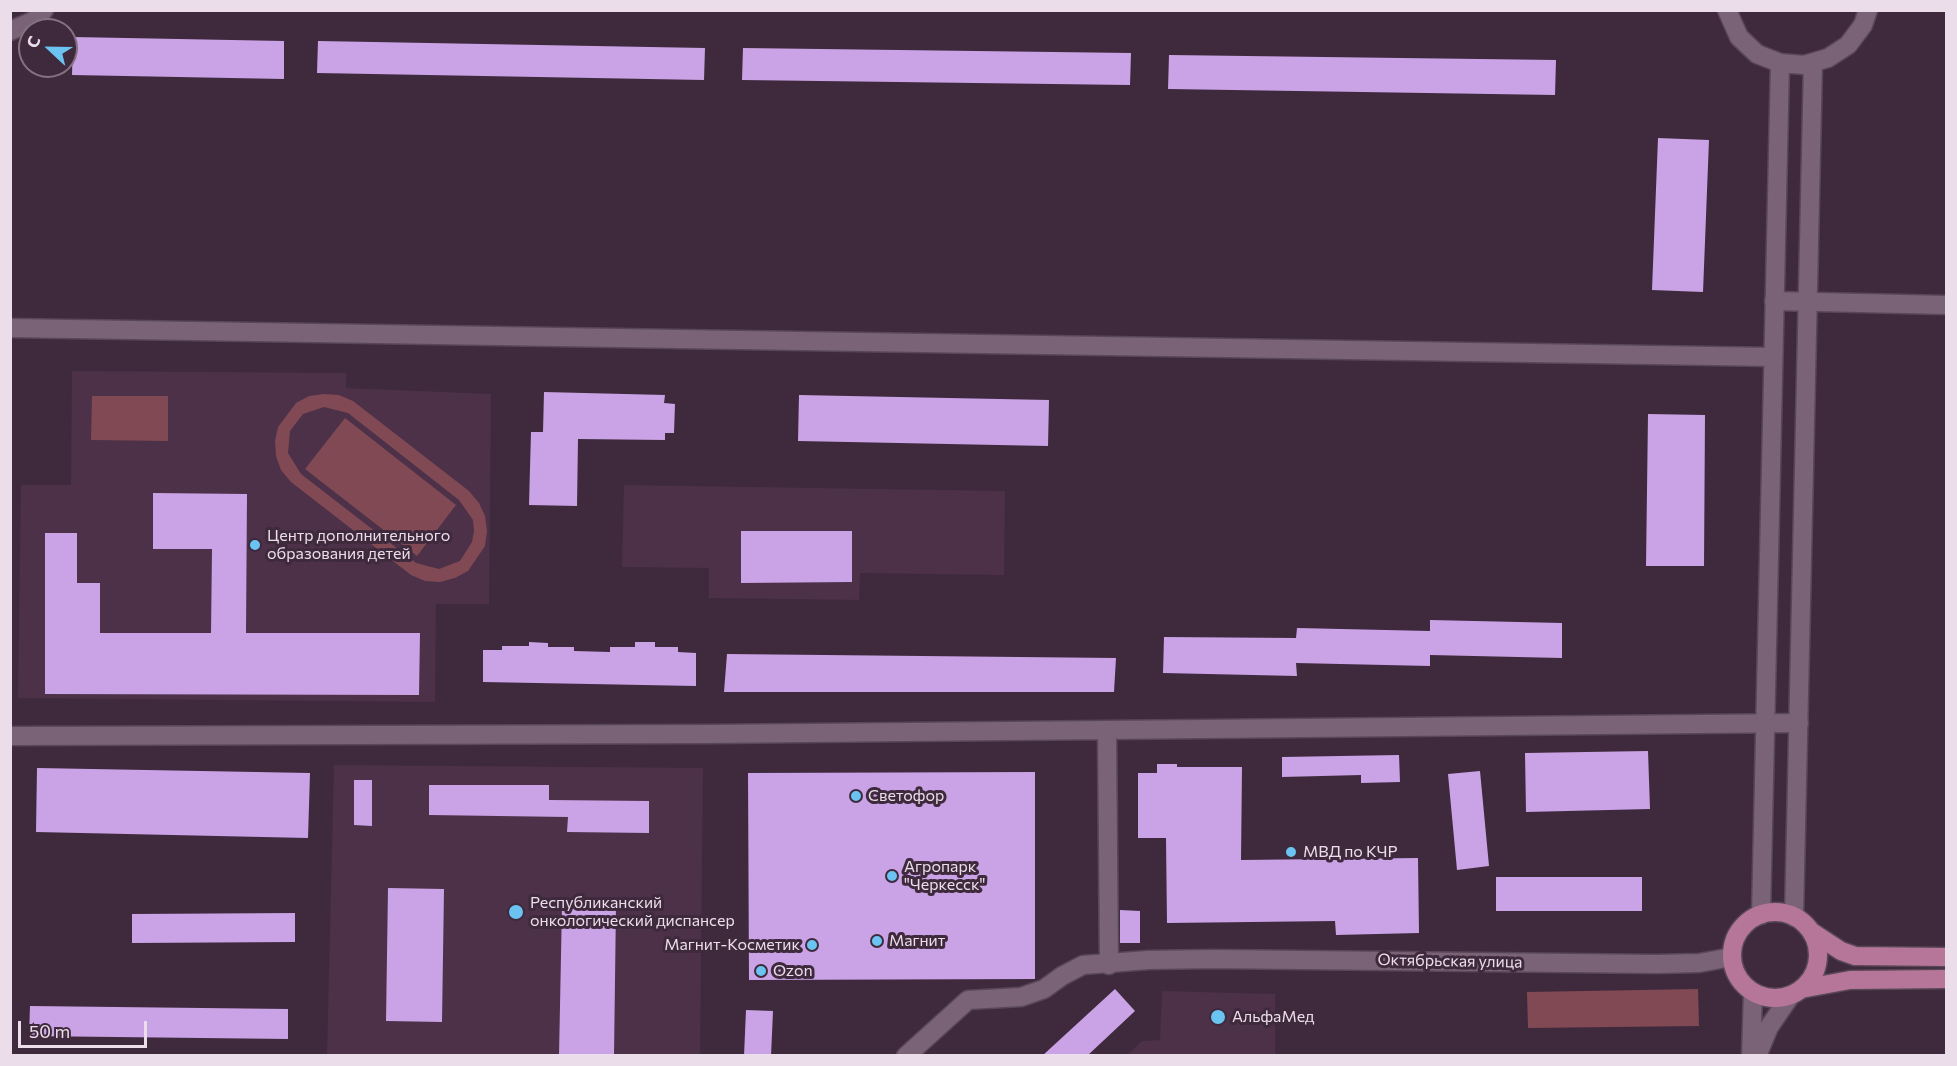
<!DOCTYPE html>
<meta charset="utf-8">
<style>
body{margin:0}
#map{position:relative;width:1957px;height:1066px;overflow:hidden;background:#3f2a3d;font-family:Commissioner,sans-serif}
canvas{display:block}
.frame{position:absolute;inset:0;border:12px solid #ebdde9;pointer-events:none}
.north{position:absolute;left:18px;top:18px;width:60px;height:60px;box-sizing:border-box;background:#3f2a3d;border:2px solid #847282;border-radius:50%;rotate:292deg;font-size:16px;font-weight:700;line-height:24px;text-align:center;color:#ebdde9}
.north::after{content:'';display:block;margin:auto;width:21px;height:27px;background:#6bc3f2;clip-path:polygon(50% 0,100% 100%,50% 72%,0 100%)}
.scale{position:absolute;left:18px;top:1021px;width:129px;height:27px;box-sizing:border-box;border:3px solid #ebdde9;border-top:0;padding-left:8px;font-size:18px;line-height:21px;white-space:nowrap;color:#ebdde9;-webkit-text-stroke:4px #3f2a3d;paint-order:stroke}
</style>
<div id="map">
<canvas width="1957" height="1066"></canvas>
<div class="frame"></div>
<div class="north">С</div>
<div class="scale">50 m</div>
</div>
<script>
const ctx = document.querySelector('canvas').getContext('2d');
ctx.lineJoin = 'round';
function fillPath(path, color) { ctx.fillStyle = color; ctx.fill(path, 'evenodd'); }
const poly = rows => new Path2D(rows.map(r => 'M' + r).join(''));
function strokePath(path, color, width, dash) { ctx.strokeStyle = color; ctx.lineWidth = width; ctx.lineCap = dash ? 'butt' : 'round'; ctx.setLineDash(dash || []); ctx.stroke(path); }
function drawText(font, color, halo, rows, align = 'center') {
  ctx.font = font + ' Commissioner,sans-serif'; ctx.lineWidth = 6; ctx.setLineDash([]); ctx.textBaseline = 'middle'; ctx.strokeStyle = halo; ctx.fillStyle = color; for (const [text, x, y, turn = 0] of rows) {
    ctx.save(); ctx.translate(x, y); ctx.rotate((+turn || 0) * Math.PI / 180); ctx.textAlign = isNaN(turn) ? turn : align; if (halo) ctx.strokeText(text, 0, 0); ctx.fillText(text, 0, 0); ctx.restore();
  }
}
const built = poly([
 [72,371,346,373,346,388,491,394,489,604,436,604,435,702,18,698,21,485,71,485],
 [624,485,1005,491,1004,575,860,573,859,600,709,598,709,568,622,567],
 [334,765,703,768,700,1055,327,1056],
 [1162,991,1275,994,1275,1055,1127,1055,1142,1041,1160,1040]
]);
const green = poly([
 [324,394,339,395,353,401,469,491,479,503,485,516,487,531,485,546,468,571,455,578,440,582,425,581,411,575,291,482,281,470,276,456,275,441,278,427,296,403,309,396],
 [324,407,348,413,459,500,473,520,474,531,472,542,460,561,439,569,416,563,301,474,288,453,290,431,303,414],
 [92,396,168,396,168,441,91,440],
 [345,418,456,505,417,556,305,469],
 [1698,989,1699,1026,1528,1028,1527,992]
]);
const building = poly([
 [73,37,284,41,284,79,72,75],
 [318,41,705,48,704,80,317,73],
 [743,48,1131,53,1130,85,742,80],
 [1169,55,1556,60,1555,95,1168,89],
 [1658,138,1709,140,1703,292,1652,290],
 [544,392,665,395,664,403,675,404,674,433,665,433,665,440,578,439,577,506,529,505,531,432,543,432],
 [799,395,1049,400,1048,446,798,441],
 [1648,414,1705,415,1704,566,1646,566],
 [153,493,247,494,246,633,420,633,419,695,45,694,45,533,77,533,77,583,100,583,100,633,211,633,212,549,153,549],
 [741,531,852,531,852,582,741,583],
 [1430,620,1562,623,1562,658,1430,655,1430,666,1296,663,1297,676,1163,673,1164,637,1296,638,1297,628,1430,631],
 [529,642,548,643,548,647,574,647,574,651,610,652,610,647,635,647,635,642,655,642,655,647,678,647,678,652,696,653,696,686,483,682,483,650,502,650,502,646,529,646],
 [727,654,1116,658,1114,692,724,692],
 [1648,751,1650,809,1526,812,1525,753],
 [1399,755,1400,782,1361,783,1361,775,1282,777,1282,757],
 [1157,764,1177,764,1177,767,1242,767,1241,860,1418,858,1419,933,1336,935,1335,921,1167,923,1166,838,1138,838,1138,773,1157,773],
 [37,768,310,773,308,838,36,832],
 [1480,771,1489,866,1457,870,1448,774],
 [1035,772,1035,979,749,980,748,773],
 [354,780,372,780,372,826,354,825],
 [429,785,549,785,549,800,649,801,649,833,567,832,568,817,429,815],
 [1496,877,1642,877,1642,911,1496,911],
 [388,888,444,889,442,1022,386,1021],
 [562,905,616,905,614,1056,559,1056],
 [1120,910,1140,911,1140,943,1120,943],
 [295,913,295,942,132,943,132,914],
 [1115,989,1135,1011,1087,1056,1042,1056],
 [30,1006,288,1009,288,1039,29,1036],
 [746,1010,773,1011,771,1056,744,1056]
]);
const street = poly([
 [1774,301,1946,305],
 [10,328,1773,357],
 [1107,730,1109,965],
 [10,736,709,734,1799,723],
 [906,1056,968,1000,1021,997,1044,989,1062,976,1083,965,1148,960,1213,959,1657,964,1699,963,1732,957],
 [1751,1056,1753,992],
 [1757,1056,1769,1027,1791,995]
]);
const secondary = poly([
 [1727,10,1739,37,1757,54,1780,63,1804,65,1828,58,1848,45,1863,25,1868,10],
 [10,31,33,21,44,10],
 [1761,915,1780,63],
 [1794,917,1813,63]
]);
const primary = poly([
 '1732 955a43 43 0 1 1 86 0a43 43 0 1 1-86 0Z',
 [1812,932,1841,951,1855,956,1946,957],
 [1801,989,1850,980,1946,979]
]);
const markers = [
 [255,545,6,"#6bc3f2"],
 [856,796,6,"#6bc3f2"],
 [1291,852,6,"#6bc3f2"],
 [892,876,6,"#6bc3f2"],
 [516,912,8,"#6bc3f2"],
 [877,941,6,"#6bc3f2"],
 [812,945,6,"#6bc3f2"],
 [761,971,6,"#6bc3f2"],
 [1218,1017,8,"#6bc3f2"]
];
const poiNames = [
 ["Центр дополнительного",267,536],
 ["образования детей",267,554],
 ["Светофор",868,796],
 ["МВД по КЧР",1303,852],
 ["Агропарк",904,867],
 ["\"Черкесск\"",904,885],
 ["Республиканский",530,903],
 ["онкологический диспансер",530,921],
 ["Магнит",889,941],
 ["Магнит-Косметик",800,945,"right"],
 ["Ozon",773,971],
 ["АльфаМед",1232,1017]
];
const streetNames = [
 ["Октябрьская улица",1450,961,1]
];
fillPath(built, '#4c3149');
fillPath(green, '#814953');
fillPath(building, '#caa3e6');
strokePath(street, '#584756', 21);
strokePath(secondary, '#584756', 21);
strokePath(primary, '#584756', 21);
strokePath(street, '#7a6277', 18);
strokePath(secondary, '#7a6277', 18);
strokePath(primary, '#b6769a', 18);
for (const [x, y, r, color] of markers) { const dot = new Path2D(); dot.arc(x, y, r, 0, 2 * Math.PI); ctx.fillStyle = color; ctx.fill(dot); strokePath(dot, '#3f2a3d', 2); }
drawText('16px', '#ebdde9', '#3f2a3d', poiNames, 'left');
drawText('16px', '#ebdde9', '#3f2a3d', streetNames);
</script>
